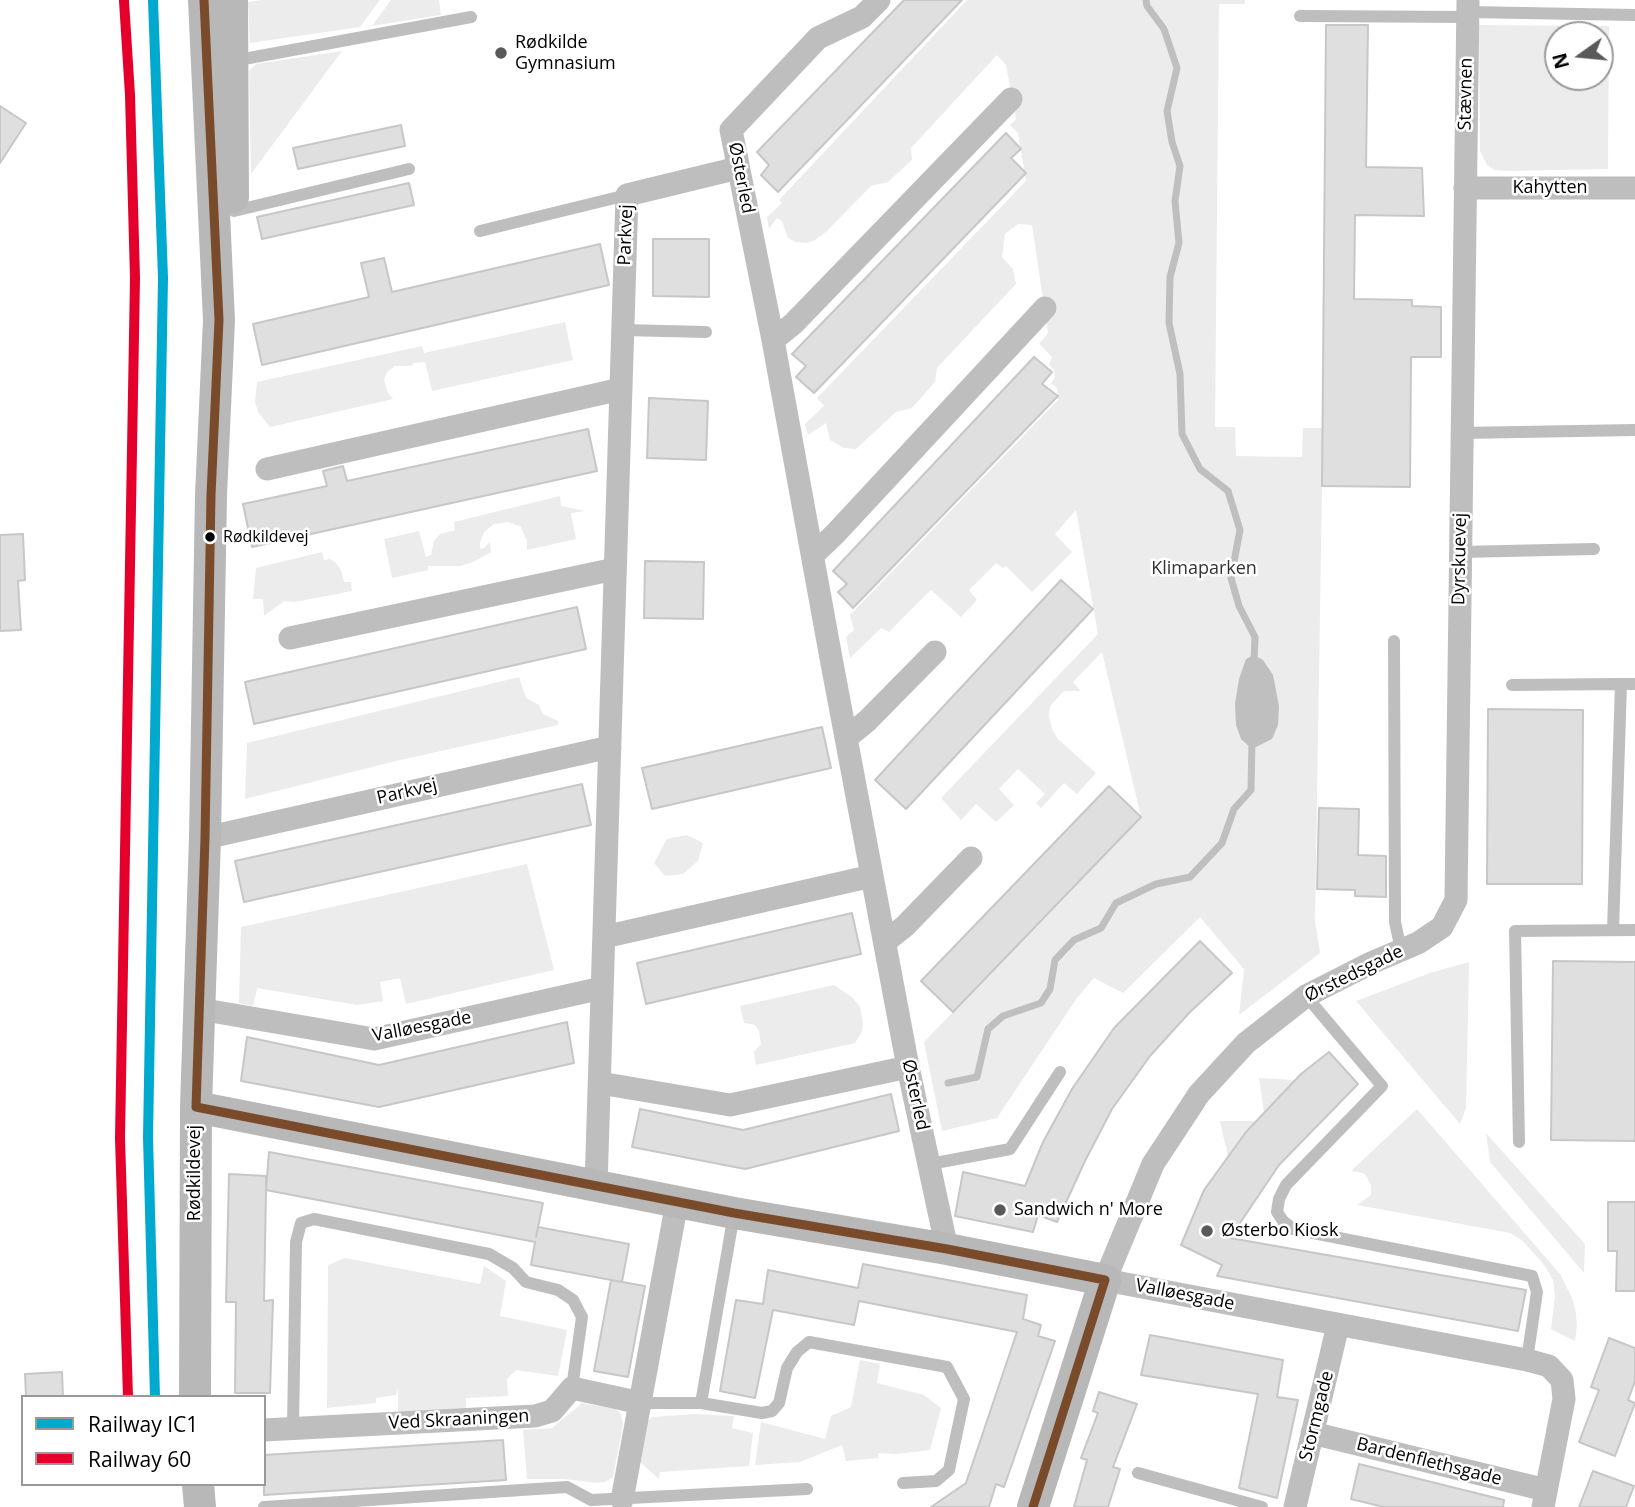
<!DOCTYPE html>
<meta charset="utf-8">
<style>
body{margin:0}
#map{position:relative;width:1635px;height:1507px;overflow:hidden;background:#fff;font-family:"Open Sans",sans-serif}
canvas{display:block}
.legend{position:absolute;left:21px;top:1395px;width:245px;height:91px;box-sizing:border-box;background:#fff;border:2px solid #999;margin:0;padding:9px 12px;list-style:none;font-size:21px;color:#000}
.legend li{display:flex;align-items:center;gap:14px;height:35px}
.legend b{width:35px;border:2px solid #999}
.north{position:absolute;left:1544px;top:21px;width:70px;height:70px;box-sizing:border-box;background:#fff;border:2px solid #999;border-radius:50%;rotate:255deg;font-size:19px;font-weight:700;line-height:28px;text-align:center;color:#000}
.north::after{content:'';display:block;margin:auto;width:24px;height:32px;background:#595959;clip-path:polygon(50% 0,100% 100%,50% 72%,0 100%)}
</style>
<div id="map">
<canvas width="1635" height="1507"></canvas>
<ul class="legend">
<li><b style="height:9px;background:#00a9ce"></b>Railway IC1</li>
<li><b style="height:9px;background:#e4002b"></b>Railway 60</li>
</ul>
<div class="north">N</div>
</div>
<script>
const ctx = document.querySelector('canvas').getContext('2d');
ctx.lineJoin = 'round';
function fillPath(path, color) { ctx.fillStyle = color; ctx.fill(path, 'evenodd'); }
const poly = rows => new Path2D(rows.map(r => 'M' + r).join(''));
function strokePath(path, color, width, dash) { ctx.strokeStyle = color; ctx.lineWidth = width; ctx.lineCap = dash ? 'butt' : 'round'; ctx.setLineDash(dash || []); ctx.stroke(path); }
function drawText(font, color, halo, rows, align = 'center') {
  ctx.font = font + ' "Open Sans",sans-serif'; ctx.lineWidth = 5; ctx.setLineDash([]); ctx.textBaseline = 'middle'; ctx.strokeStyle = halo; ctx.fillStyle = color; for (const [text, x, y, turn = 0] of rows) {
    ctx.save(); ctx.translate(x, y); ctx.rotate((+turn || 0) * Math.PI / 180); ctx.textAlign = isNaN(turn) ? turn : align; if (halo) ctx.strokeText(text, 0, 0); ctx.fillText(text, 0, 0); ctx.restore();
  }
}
const green = poly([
 [261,0,380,0,360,27,250,43,248,2],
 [391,0,439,0,441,15,372,26],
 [967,0,1245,0,1245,4,1219,4,1215,427,1235,427,1236,456,1302,457,1303,428,1323,428,1315,920,1320,953,1239,1015,1244,969,1200,917,1123,993,1094,978,1077,998,997,1118,942,1131,924,1042,1141,817,1102,652,1073,682,1081,691,1064,691,1050,706,1049,716,1052,729,1058,739,1096,773,1077,794,1064,783,1041,808,1036,803,1045,794,1018,769,999,789,1014,805,996,822,976,804,961,820,941,798,1098,634,1076,510,1055,534,1072,552,1032,592,1006,566,1003,568,996,563,969,590,977,600,961,617,931,590,889,632,881,628,850,658,846,637,854,630,850,615,1058,400,1057,388,1051,383,1055,377,1054,370,1049,365,1052,357,1039,344,1048,333,1032,225,1018,224,1005,234,1002,257,1013,269,1016,284,937,368,935,382,912,408,896,412,856,449,844,448,830,440,826,423,808,435,805,424,824,406,817,398,1026,181,1018,133,1010,125,1016,119,1006,65,997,55,911,148,912,160,888,182,871,186,826,232,815,240,807,243,795,242,788,238,782,221,777,218,769,229,767,217,782,203,779,200],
 [1479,25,1609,26,1608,169,1506,171,1494,170,1487,165,1480,151],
 [1558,35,1600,35,1600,77,1558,77],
 [342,51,251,174,249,71,256,64],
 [565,322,573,360,432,391,425,362,414,363,411,366,395,366,387,372,384,380,388,393,393,399,270,427,258,412,255,402,257,382,422,346,424,353],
 [560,496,561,506,585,511,571,513,576,539,527,550,527,541,521,527,508,522,494,524,484,532,480,543,480,548,483,549,490,542,491,552,475,561,461,566,428,566,428,570,392,578,384,539,419,531,426,557,431,555,434,541,440,534,455,530,454,522],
 [322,552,324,560,330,559,336,563,341,570,344,582,351,582,352,591,295,602,284,601,264,616,263,599,253,599,256,568],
 [519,677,526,698,539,705,543,714,558,721,558,725,396,761,245,799,247,743],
 [687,835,703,843,698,861,683,874,665,876,654,863,667,839],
 [527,864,554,970,406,1004,400,978,380,982,383,1001,357,1005,257,988,253,1006,239,1003,241,927],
 [1469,962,1466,1108,1460,1124,1356,1001,1430,973],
 [834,985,853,998,860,1007,863,1023,862,1032,855,1043,756,1065,754,1052,761,1044,759,1031,755,1025,744,1023,740,1006],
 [1259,1078,1296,1080,1264,1113],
 [1417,1109,1560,1274,1572,1298,1576,1313,1577,1326,1575,1341,1551,1329,1555,1296,1553,1280,1545,1266,1523,1241,1510,1233,1357,1205,1371,1195,1371,1186,1367,1177,1363,1173,1351,1171],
 [1220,1121,1257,1121,1228,1157],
 [1486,1133,1585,1244,1584,1273,1490,1162],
 [345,1258,480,1284,484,1266,506,1281,500,1316,567,1330,558,1376,516,1370,507,1379,508,1396,466,1398,466,1411,398,1416,398,1389,396,1395,376,1398,376,1403,327,1408,328,1265],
 [860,1360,880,1364,877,1383,924,1395,941,1408,930,1450,897,1454,878,1453,878,1458,846,1461,842,1445,800,1462,755,1465,761,1422,825,1439,831,1416,851,1407],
 [582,1403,615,1409,621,1414,623,1424,613,1477,605,1482,597,1483,564,1479,527,1479,523,1430,552,1428],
 [696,1414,734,1416,732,1428,753,1433,749,1466,660,1472,659,1479,639,1461,646,1422,652,1417]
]);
const water = poly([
 [1254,655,1263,660,1273,675,1279,706,1278,725,1272,739,1252,749,1241,739,1236,725,1235,704,1239,679,1246,659]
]);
const stream = poly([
 [1146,0,1147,6,1164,29,1177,68,1167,111,1172,142,1180,166,1175,201,1179,243,1170,277,1169,323,1180,374,1182,434,1200,469,1228,491,1240,530,1231,578,1239,606,1255,637,1254,662],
 [948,1083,977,1077,988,1029,1003,1016,1041,1003,1050,989,1055,960,1074,940,1101,928,1116,903,1156,884,1190,877,1222,843,1234,809,1251,790,1252,740]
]);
const building = poly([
 [904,0,962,0,778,192,761,175,769,165,757,152,904,0],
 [1326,25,1368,25,1366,167,1422,168,1424,216,1355,215,1354,299,1412,300,1412,306,1441,307,1441,357,1411,357,1410,487,1322,486,1326,25],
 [0,106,26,123,0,163,0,106],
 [401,125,405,146,298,169,293,148,401,125],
 [1006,133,1021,149,1011,158,1026,173,814,393,796,377,806,366,792,354,1006,133],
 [409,183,414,205,262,239,257,217,409,183],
 [653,239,709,239,709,297,653,296,653,239],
 [600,244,609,285,262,365,253,324,369,297,361,263,384,258,392,292,600,244],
 [1034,357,1052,372,1042,384,1058,396,853,608,838,592,847,584,833,571,1034,357],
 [649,398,708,401,706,460,647,458,649,398],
 [588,429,597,471,252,547,243,504,327,486,323,471,343,466,347,481,588,429],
 [23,534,25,580,18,581,21,630,0,631,0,535,23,534],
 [645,561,704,562,703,619,644,618,645,561],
 [1061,580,1093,609,906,809,875,780,1061,580],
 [577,607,586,649,254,724,245,682,577,607],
 [1488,709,1583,710,1582,884,1487,884,1488,709],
 [822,727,831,768,652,809,642,768,822,727],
 [582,784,591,825,244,902,235,861,582,784],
 [1109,786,1141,817,953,1012,921,981,1109,786],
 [1319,808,1359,809,1358,855,1386,856,1386,897,1355,896,1355,890,1317,889,1319,808],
 [852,913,861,954,646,1004,637,963,852,913],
 [1200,941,1232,973,1189,1013,1150,1056,1112,1109,1085,1161,1057,1222,1038,1215,1033,1232,955,1216,963,1172,1025,1186,1043,1142,1072,1089,1114,1028,1200,941],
 [1553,961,1635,962,1635,1141,1551,1140,1553,961],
 [567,1022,574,1063,379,1107,241,1081,247,1037,379,1065,567,1022],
 [1329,1052,1358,1084,1279,1165,1230,1238,1526,1290,1518,1331,1217,1276,1222,1265,1181,1245,1204,1190,1246,1132,1301,1074,1329,1052],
 [891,1094,899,1131,745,1169,632,1147,640,1109,743,1130,891,1094],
 [269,1152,543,1203,536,1237,538,1227,629,1244,622,1282,531,1265,535,1242,266,1190,264,1301,273,1300,270,1393,235,1393,236,1302,226,1302,229,1174,266,1176,266,1190,269,1152],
 [1608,1202,1635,1202,1635,1291,1616,1291,1617,1251,1608,1251,1608,1202],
 [863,1264,1027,1295,1023,1319,1041,1325,1038,1336,1055,1341,1004,1487,996,1484,989,1507,931,1507,966,1483,1017,1332,859,1301,854,1325,773,1310,755,1398,720,1391,736,1300,763,1304,768,1270,858,1288,863,1264],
 [611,1280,645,1286,628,1377,594,1371,611,1280],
 [1150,1335,1283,1360,1277,1397,1298,1400,1277,1498,1239,1488,1258,1394,1141,1375,1150,1335],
 [1609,1338,1635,1348,1635,1381,1628,1400,1635,1403,1615,1456,1579,1442,1599,1390,1591,1387,1609,1338],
 [62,1372,63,1397,26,1397,25,1374,62,1372],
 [1099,1392,1137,1404,1113,1467,1120,1469,1108,1507,1074,1507,1087,1460,1081,1458,1098,1413,1093,1411,1099,1392],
 [503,1440,506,1480,264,1495,264,1455,503,1440],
 [1359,1464,1504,1500,1503,1507,1384,1507,1351,1499,1359,1464],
 [1593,1471,1634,1486,1626,1507,1579,1507,1593,1471]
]);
const lane = poly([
 [1468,12,1635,15],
 [1300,16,1468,17],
 [233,61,471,17],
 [234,211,409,169],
 [480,231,627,195],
 [623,330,706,332],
 [1461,433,1635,430],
 [1460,552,1594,549],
 [1394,641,1395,922,1401,950],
 [1621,684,1635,684],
 [1512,685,1621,684,1613,930],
 [1306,996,1382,1086,1286,1185,1279,1199,1277,1212,1283,1221,1293,1229,1532,1276,1537,1292,1527,1360],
 [1519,1142,1515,931,1635,930],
 [930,1164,1010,1149,1060,1072],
 [641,1403,701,1403,762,1413,772,1411,779,1403,787,1368,797,1352,809,1342,947,1367,964,1399,949,1470,936,1481,903,1483],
 [701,1403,734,1214],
 [293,1428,296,1242,301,1223,314,1219,489,1254,513,1268,526,1282,558,1290,573,1300,582,1317,572,1388],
 [1138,1473,1262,1507],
 [264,1507,567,1487,591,1500,807,1489]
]);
const street = poly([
 [879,0,862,17,818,38,731,130,773,340,831,658,908,1067,947,1249],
 [1468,0,1456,900,1442,927,1418,943,1371,963,1306,996,1246,1043,1199,1094,1153,1164,1105,1280,1527,1360,1549,1366,1562,1380,1564,1399,1543,1507],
 [1465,188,1635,188],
 [773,340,793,324,1011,99],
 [267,469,621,389],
 [814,554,835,534,1045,308],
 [290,638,615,569],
 [846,738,867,721,935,652],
 [205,838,610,747],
 [604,937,872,876],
 [886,941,905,926,971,858],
 [199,1009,374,1039,602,988],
 [600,1083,730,1105,908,1067],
 [596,1186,627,195,738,168],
 [264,1430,535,1416,552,1411,572,1388,641,1403],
 [1312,1433,1546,1490],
 [622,1500,677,1202],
 [1295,1507,1338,1325]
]);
const secondary = poly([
 [232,0,233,197],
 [196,1107,734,1213,947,1249,1105,1280,1033,1507],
 [195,1397,196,1107,205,838,211,495,219,320,204,0],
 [198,1484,200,1507]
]);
const bus1 = poly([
 [204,0,219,320,211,495,205,838,196,1107,734,1213,947,1249,1105,1280,1033,1507]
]);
const rail1 = poly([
 [153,0,163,278,148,1137,155,1397]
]);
const rail2 = poly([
 [124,1,130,95,135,278,120,1138,128,1397]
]);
const markers = [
 [501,53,7,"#595959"],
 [210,537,6,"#000"],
 [1000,1210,7,"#595959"],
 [1207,1231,7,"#595959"]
];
const busNames = [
 ["Rødkildevej",223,537]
];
const poiNames = [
 ["Rødkilde",515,43],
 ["Gymnasium",515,64],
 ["Sandwich n' More",1014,1210],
 ["Østerbo Kiosk",1221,1231]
];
const streetNames = [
 ["Stævnen",1466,94,-89],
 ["Østerled",741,178,79],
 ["Kahytten",1550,188],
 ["Parkvej",626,235,-88],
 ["Dyrskuevej",1460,559,-89],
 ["Parkvej",407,792,-13],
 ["Ørstedsgade",1354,974,-26],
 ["Valløesgade",422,1027,-11],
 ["Østerled",915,1095,78],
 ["Rødkildevej",195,1173,-90],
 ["Valløesgade",1185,1295,11],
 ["Stormgade",1317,1416,-76],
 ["Ved Skraaningen",459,1420,-3],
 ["Bardenflethsgade",1429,1462,14]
];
const parkNames = [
 ["Klimaparken",1204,569]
];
fillPath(green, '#ececec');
fillPath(water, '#bfbfbf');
strokePath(stream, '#bfbfbf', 7);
fillPath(building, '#dfdfdf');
strokePath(building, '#c7c7c7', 2);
strokePath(lane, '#bebebe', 12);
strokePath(street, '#bebebe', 23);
strokePath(secondary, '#b8b8b8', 32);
strokePath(bus1, '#7a4b2a', 9);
strokePath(rail1, '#00a9ce', 10);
strokePath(rail2, '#e4002b', 10);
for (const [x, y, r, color] of markers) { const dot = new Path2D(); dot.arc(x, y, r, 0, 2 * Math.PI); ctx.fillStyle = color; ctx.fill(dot); strokePath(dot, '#fff', 2.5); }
drawText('16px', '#000', '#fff', busNames, 'left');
drawText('18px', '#000', '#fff', poiNames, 'left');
drawText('18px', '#000', '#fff', streetNames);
drawText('18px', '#333', '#fff', parkNames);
</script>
